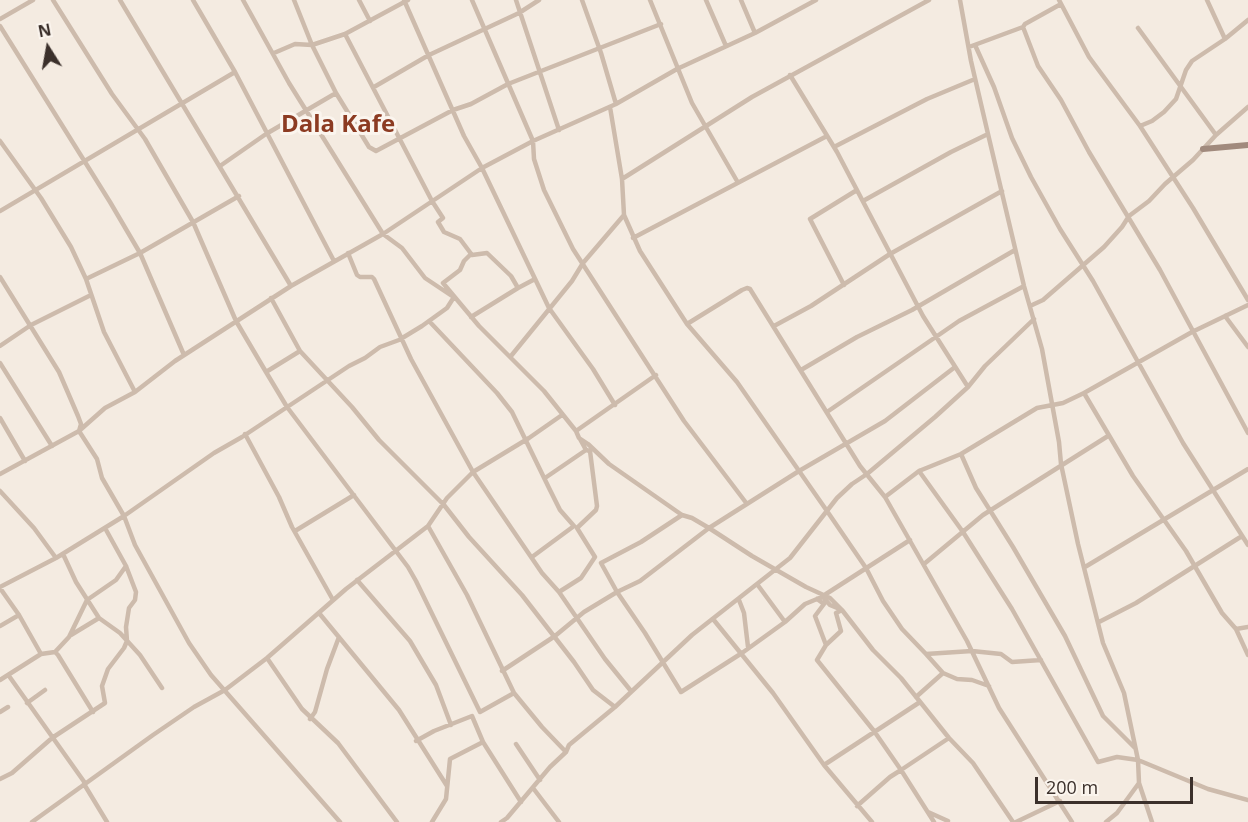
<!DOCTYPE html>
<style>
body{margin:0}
#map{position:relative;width:1248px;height:822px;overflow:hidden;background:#f4ebe1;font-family:"Open Sans",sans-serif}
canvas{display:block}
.north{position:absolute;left:18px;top:18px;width:60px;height:60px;-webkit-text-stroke:4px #fbf5ee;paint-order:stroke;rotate:349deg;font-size:16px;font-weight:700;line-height:24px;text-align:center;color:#3b302b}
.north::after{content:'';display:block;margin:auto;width:21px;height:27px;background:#3b302b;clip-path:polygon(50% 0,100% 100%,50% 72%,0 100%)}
.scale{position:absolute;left:1035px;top:777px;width:158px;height:27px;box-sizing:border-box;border:3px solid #3b302b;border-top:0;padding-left:8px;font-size:18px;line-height:21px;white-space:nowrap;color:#3b302b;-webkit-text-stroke:4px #fbf5ee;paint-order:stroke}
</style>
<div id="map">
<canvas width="1248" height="822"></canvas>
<div class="north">N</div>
<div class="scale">200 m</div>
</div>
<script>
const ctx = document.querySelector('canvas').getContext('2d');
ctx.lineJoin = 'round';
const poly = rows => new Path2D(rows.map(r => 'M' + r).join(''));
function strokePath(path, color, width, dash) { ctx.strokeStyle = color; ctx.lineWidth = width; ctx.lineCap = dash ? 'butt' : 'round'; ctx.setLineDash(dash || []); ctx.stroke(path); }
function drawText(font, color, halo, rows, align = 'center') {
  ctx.font = font + ' "Open Sans",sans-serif'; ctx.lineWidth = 6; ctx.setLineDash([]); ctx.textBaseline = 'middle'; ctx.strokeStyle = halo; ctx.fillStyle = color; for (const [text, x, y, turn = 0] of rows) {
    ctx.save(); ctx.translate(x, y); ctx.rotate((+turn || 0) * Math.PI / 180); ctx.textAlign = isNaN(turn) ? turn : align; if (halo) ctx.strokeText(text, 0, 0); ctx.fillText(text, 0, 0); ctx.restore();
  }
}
const street = poly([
 [53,0,112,94,145,139,193,222,236,321,266,372],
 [120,0,291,286],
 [193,0,235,72,334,261],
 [243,0,289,83,383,234,402,248,425,278,452,296],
 [294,0,312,45,336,93,369,147,376,151,453,110,471,104,508,84,661,24],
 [359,0,370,21],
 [404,0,464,136,482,168,549,308,593,369,615,405],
 [472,0,533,141,534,159,544,190,573,249,684,421,747,504],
 [516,0,559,130],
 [582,0,601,53,616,104],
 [650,0,692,103,737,181],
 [706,0,726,46],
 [741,0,755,33],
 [960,0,971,61,988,134,1024,286,1042,349,1059,442,1061,464,1078,544,1103,643,1124,693,1138,760,1139,783,1152,822],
 [1059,0,1089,57,1140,126,1193,208,1248,300],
 [1207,0,1225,39],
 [0,19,33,0],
 [0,26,110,202,140,253,184,355],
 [1023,27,1038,66,1061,100,1089,152,1160,270,1248,433],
 [1138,28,1216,135],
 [345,34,432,201,443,218,438,222,444,232,460,239,472,255,487,253,511,276,518,288,535,279],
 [975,45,994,87,1012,138,1031,177,1060,229,1093,281,1183,443,1248,545],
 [969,47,1023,27,1025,24,1061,4],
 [274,53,295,44,312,45,345,34,408,0],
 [790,75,837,152,923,316,968,387],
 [374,87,429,55,519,13,539,0],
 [610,107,622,179,624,215,640,251,687,324,737,382,827,511,866,568,883,601,902,629,926,654,972,651,1001,654,1012,662,1041,660],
 [1140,126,1152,121,1164,112,1176,99,1186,70,1192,61,1225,39,1248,20],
 [0,141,41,198,71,247,86,279,104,332,135,392],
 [834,147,927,99,975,79],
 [220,166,266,134,336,93],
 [622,179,752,97,929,0],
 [863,201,951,152,988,134],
 [0,211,235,72],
 [633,238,827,136],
 [348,253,357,275,360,277,372,277,374,279,411,359,473,472,542,573,559,592,605,659,631,691],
 [471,254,464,261,460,270,443,283,479,326,544,391,576,431,579,438,588,444,609,464,682,515,692,518,709,528,752,556,806,587,830,598,842,610,873,650,901,678,949,738,973,763,1013,822],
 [0,277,59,372,78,416,81,424,79,431,97,459,102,478,124,516,135,545,189,643,211,675,340,822],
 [86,279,140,253,239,196],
 [844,285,810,219,857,190],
 [271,298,300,351,352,407,379,440,444,505,469,537,522,595,574,662,593,690,615,707],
 [1030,306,1043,300,1104,247,1122,227,1129,216,1149,201,1165,184,1193,160,1216,135,1248,107],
 [1225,316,1248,347],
 [471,317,518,288],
 [429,321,497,393,512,412,549,488,560,510,574,526,532,557],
 [687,324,742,290,747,288,750,289,860,466,885,497,967,641,999,708,1072,822],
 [774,326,811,306,890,254,1002,191],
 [0,346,31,325,91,295],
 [300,351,266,372,287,407,408,567,416,581,480,712],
 [511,356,572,281,583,263,624,215],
 [0,363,52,446],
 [801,370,857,337,912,310,1015,250],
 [1084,393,1133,476,1186,551,1222,613,1236,629,1248,627],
 [827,412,959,321,1024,286],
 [0,418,25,461],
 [576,431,656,375],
 [245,434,279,497,292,527,333,600],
 [961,454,976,488,1013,547,1065,636,1103,716,1135,748],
 [919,471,963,532,1012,609,1098,762,1117,757,1138,760,1208,789,1248,800],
 [0,474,79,431,105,408,135,392,175,361,291,286,383,234,482,168,533,141,616,104,677,69,755,33,816,0],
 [545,478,586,450],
 [0,491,34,528,56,558],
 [885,497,919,471,961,454,1037,408,1063,403,1084,393,1192,332,1248,305],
 [682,515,641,542,601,563,617,592,645,633,681,692,742,653,785,622,805,604,817,599,823,597,830,605,842,610,836,613,841,631,826,645,817,660,874,731,901,770,890,777,857,806],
 [428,526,467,595,514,693,542,727,566,752],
 [295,531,354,495],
 [63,554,76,582,99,618,120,633,140,655,162,688],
 [924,564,983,515,1108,436],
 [1085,567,1248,469],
 [357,580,410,641,436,685,451,725],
 [757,584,785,622],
 [0,587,56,558,124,516,214,453,242,437,349,366,365,358,380,347,399,340,422,326,447,308,454,297],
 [0,588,19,615,41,654,0,680],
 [559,592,581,578,595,557,577,528,596,510,597,506,590,451,586,450,580,439],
 [826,594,910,540],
 [817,599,824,604,815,616,826,645],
 [739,600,744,613,748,647],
 [319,613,399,710,447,786],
 [713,619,773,693,824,765,872,822],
 [1099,622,1136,603,1242,536],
 [0,626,19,615],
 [1236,629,1248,655],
 [71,635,99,618],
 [55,652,69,637,87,600,116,580,126,566],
 [41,654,55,652,58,655,93,712],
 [926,654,943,673,957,679,972,680,989,686],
 [267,658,302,709,338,743,397,822],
 [502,671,555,636,584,612,617,592,640,581,709,528,799,471,885,421,955,367],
 [9,676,85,783],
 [916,697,943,673],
 [27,703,45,690],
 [0,712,8,707],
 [480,712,514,693],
 [310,719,315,712,327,669,339,637],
 [416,741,434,731,472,716,483,742,450,759,446,799,432,822],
 [483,742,521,802],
 [516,744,540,780],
 [824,765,920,702],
 [0,779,12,773,52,738,105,703,102,686,108,669,124,648,127,641,126,627,129,608,135,600,136,592,126,566,105,528],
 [84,784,107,822],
 [533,788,559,822],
 [928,812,948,821],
 [32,822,153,735,194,707,225,690,267,658,346,589,428,526,447,498,473,472,529,438,562,415],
 [501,822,507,818,550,767,566,752,569,745,615,707,692,635,790,558,837,498,852,484,867,474,935,417,968,387,985,366,1034,319],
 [934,822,901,770,949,738],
 [1016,822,1060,801],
 [1106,822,1117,813,1139,783]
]);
const secondary = poly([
 [1203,149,1248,145]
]);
const districtNames = [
 ["Dala Kafe",338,125]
];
strokePath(street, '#cdbbac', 4.5);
strokePath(secondary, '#a18a7d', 6);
drawText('bold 24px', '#8c3b22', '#fbf5ee', districtNames);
</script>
